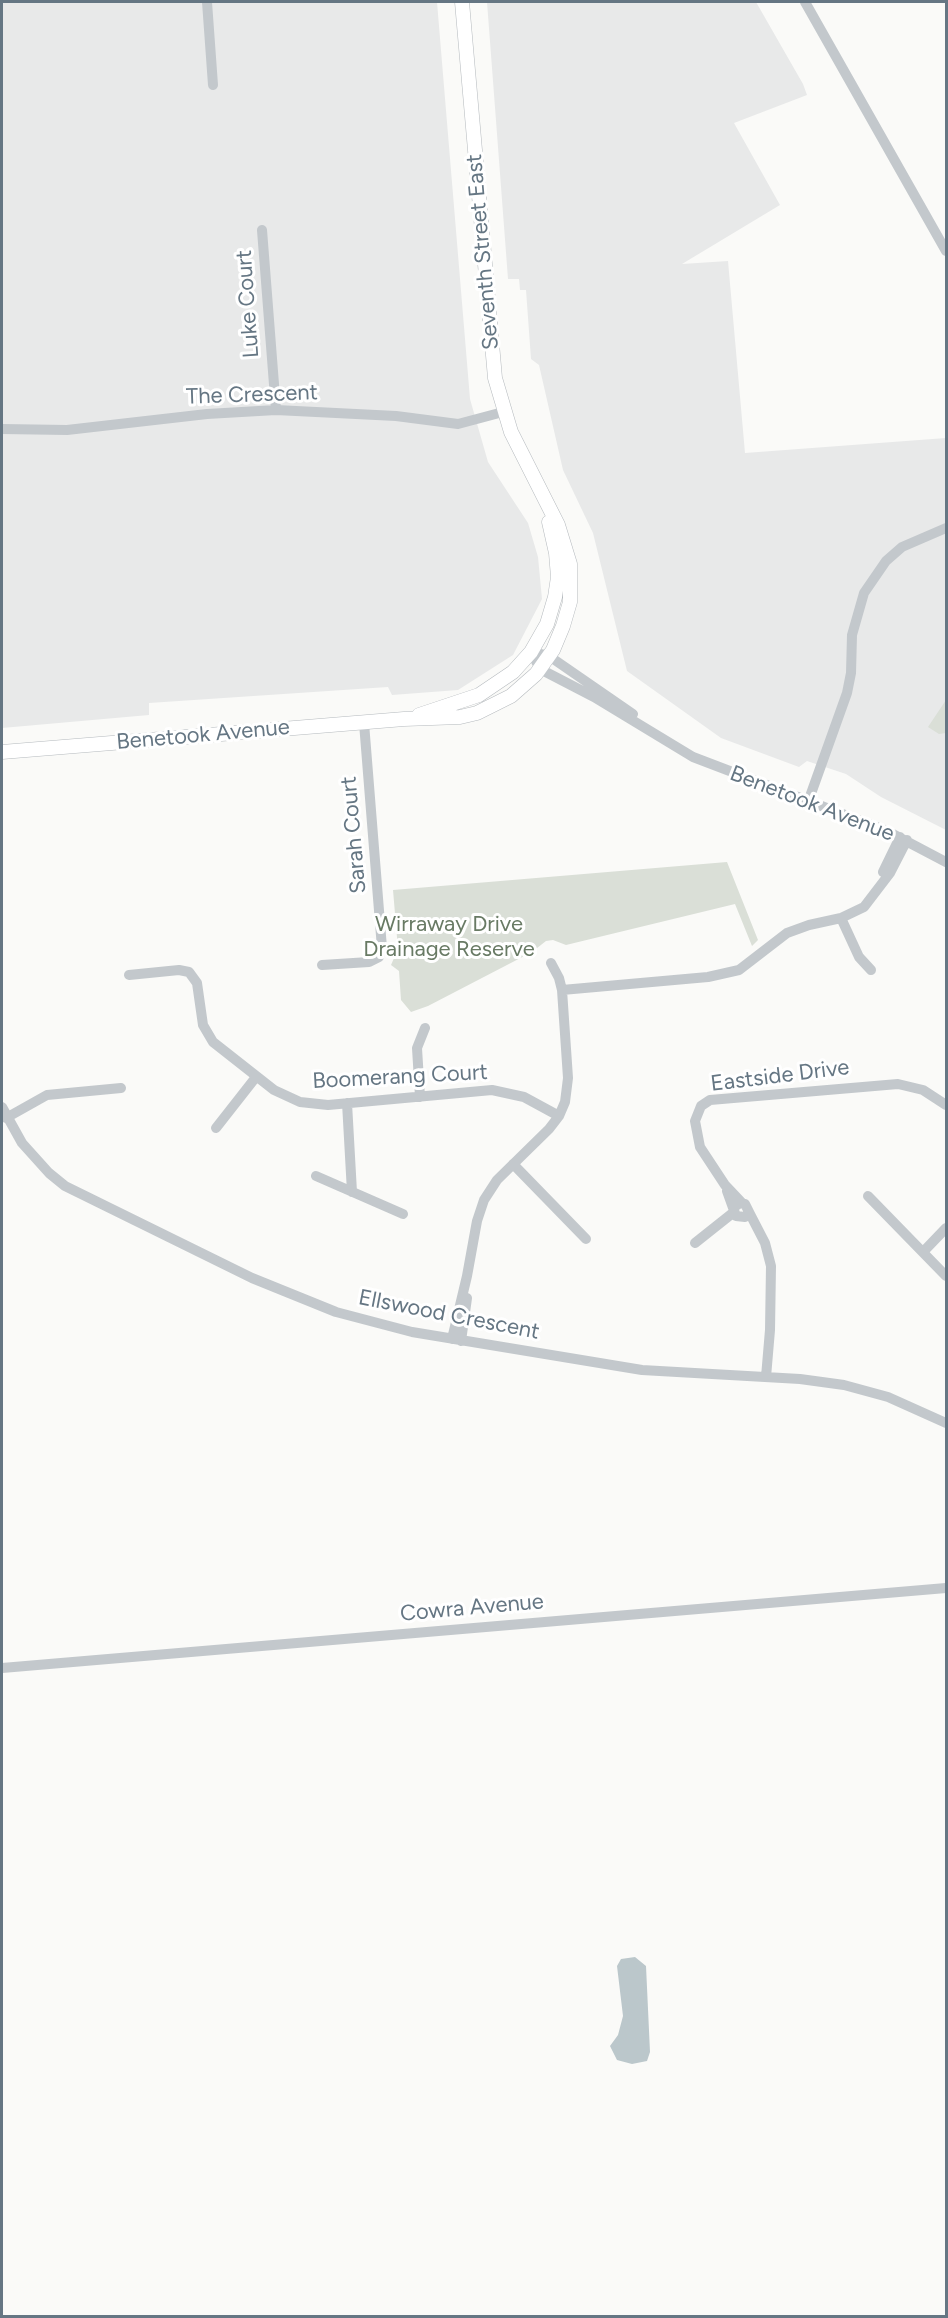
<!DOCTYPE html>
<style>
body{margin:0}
#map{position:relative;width:948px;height:2318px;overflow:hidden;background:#fafaf8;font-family:Figtree,sans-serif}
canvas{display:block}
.frame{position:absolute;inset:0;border:3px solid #657683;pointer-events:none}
</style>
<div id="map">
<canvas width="948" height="2318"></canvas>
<div class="frame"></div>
</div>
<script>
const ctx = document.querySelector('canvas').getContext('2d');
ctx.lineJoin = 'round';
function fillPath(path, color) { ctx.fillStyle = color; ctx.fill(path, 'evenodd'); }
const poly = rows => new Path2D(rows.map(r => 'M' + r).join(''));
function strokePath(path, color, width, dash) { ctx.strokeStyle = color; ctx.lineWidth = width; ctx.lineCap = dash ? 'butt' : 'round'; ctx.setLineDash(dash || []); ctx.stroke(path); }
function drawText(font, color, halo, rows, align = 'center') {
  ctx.font = font + ' Figtree,sans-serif'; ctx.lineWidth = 6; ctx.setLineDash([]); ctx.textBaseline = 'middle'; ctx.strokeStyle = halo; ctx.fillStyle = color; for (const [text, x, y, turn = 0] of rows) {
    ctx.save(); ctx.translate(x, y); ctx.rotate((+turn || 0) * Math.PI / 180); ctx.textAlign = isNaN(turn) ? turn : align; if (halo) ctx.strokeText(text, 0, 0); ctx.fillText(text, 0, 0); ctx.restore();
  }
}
const built = poly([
 [2,2,437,2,470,399,488,462,528,523,538,557,542,599,513,655,458,690,392,695,388,687,149,703,149,715,2,728],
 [487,2,756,2,803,84,807,95,734,123,780,205,682,264,728,261,745,453,946,438,946,830,881,797,846,774,807,761,799,767,721,738,627,671,593,533,563,470,539,365,531,359,526,290,520,290,519,279,508,279]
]);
const green = poly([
 [946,700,946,733,939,734,928,727],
 [727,862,758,940,752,946,735,904,566,945,553,940,546,941,532,952,428,1006,411,1012,401,1000,399,971,391,965,398,949,393,890]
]);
const water = poly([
 [635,1957,646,1966,650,2052,647,2061,632,2064,617,2060,610,2046,618,2035,623,2016,617,1966,621,1959]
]);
const minor = poly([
 [207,2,213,85],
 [805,2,946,251],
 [262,230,276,410],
 [2,429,67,430,207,414,276,410,396,416,458,424,503,412],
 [531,652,540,669,594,697,693,757,887,831,946,862],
 [531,652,549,656,633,714],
 [808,802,847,693,851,673,852,635,864,593,886,561,902,547,946,528],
 [883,872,900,837],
 [841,918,859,957,871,970],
 [322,965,369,962,379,957,382,948,364,723],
 [129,975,179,970,189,972,197,983,203,1025,213,1042,274,1090,300,1102,328,1105,492,1090,524,1097,559,1116],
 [562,990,708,977,739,970,787,933,809,925,841,918,864,907,890,873,907,840],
 [420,1097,417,1048,425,1028],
 [347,1103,352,1192],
 [2,1107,22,1143,49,1173,65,1186,252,1278,336,1312,412,1332,642,1370,800,1379,844,1385,888,1397,946,1423],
 [6,1118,47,1095,121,1088],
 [216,1128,256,1077],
 [513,1164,586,1239],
 [316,1176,403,1214],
 [727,1191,736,1216,745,1217,749,1212,745,1204,740,1203,734,1207],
 [868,1196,946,1276],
 [742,1203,725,1185,700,1147,695,1121,701,1106,710,1100,898,1084,923,1090,946,1105],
 [749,1212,765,1243,771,1266,770,1330,766,1377],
 [695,1243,734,1212],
 [923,1252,946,1228],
 [452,1339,467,1276,477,1221,484,1200,497,1180,549,1129,559,1116,565,1102,568,1078,562,990,559,978,551,963],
 [461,1341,467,1298],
 [2,1668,946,1588]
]);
const major = poly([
 [419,715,479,695,513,672,531,652,547,624,555,597,558,577,556,553,549,522],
 [2,752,404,719,460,717,477,713,511,696,536,674,553,650,563,626,570,602,570,564,558,525,511,432,495,378,462,2]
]);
const streetNames = [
 ["Seventh Street East",483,252,-95],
 ["Luke Court",248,304,-94],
 ["The Crescent",252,395,-2],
 ["Benetook Avenue",203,735,-5],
 ["Benetook Avenue",812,804,21],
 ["Sarah Court",354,835,-95],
 ["Eastside Drive",780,1076,-7],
 ["Boomerang Court",400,1077,-3],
 ["Ellswood Crescent",449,1315,11],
 ["Cowra Avenue",472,1608,-5]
];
const parkNames = [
 ["Wirraway Drive",449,925],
 ["Drainage Reserve",449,950]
];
fillPath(built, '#e8e9e9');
fillPath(green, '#dadfd7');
fillPath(water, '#bbc7cb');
strokePath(major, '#b5babe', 15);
strokePath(minor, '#c3c8cc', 10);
strokePath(major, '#fff', 14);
drawText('22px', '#657683', '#fff', streetNames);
drawText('22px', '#687a64', '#fff', parkNames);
</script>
